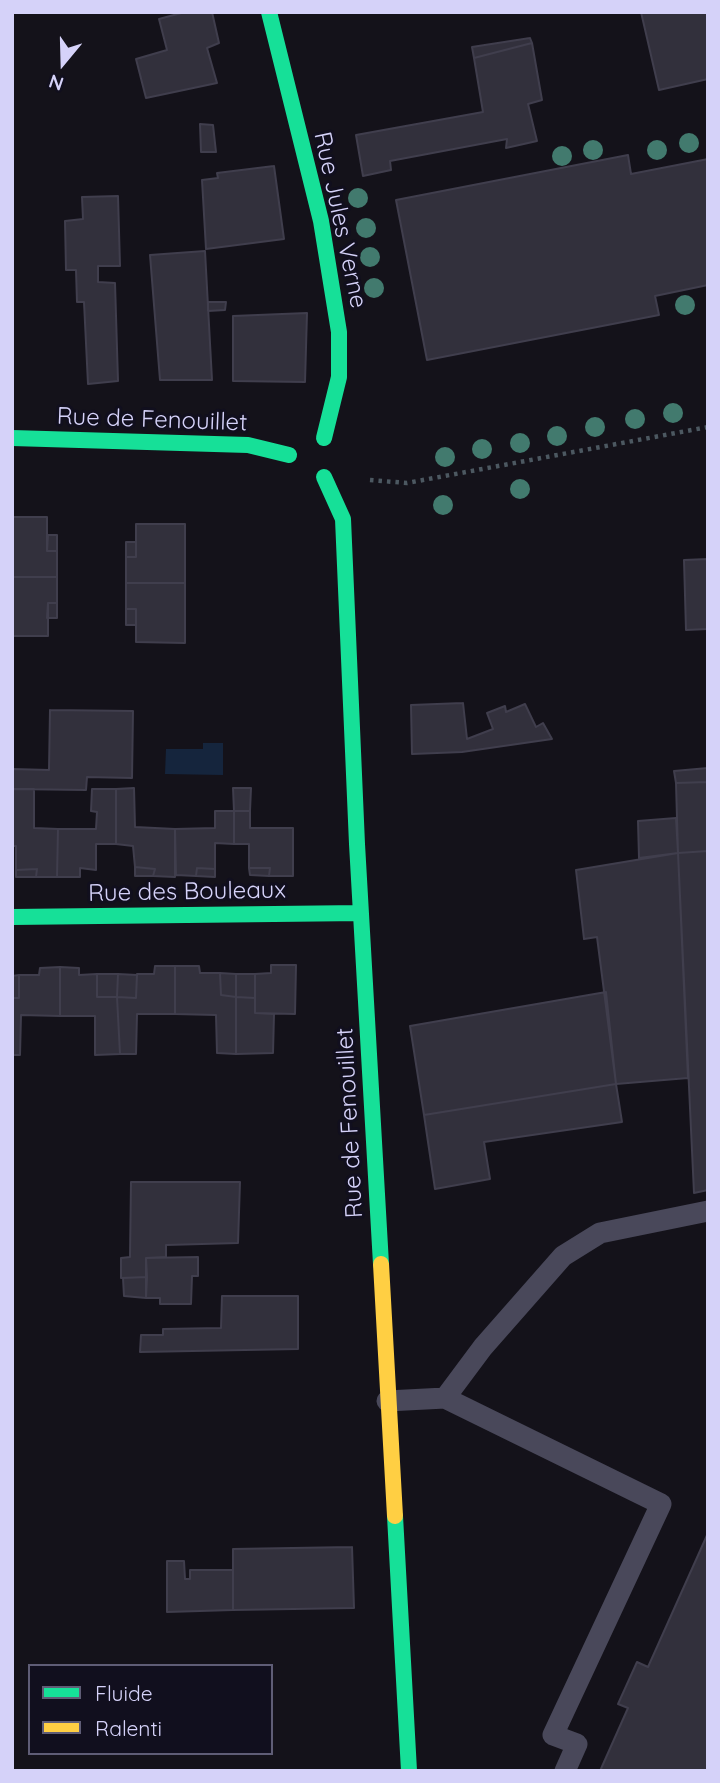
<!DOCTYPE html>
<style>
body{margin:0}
#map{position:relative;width:720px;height:1783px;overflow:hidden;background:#14121a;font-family:Quicksand,sans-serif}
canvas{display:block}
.frame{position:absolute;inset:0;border:14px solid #d5d2f9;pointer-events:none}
.legend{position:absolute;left:28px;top:1664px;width:245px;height:91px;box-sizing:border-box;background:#110f1e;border:2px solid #5f5d76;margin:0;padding:9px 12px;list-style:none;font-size:21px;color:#d5d2f9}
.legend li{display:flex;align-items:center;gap:14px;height:35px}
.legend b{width:35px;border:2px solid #5f5d76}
.north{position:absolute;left:28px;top:28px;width:70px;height:70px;-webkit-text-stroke:5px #110f1e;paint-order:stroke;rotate:199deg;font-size:19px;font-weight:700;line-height:28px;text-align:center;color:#d5d2f9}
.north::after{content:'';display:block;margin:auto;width:24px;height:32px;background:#d5d2f9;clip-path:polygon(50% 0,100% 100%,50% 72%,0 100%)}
</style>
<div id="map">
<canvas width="720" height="1783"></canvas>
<div class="frame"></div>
<ul class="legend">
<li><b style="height:9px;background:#16e098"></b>Fluide</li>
<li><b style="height:9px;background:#ffcf43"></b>Ralenti</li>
</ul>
<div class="north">N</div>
</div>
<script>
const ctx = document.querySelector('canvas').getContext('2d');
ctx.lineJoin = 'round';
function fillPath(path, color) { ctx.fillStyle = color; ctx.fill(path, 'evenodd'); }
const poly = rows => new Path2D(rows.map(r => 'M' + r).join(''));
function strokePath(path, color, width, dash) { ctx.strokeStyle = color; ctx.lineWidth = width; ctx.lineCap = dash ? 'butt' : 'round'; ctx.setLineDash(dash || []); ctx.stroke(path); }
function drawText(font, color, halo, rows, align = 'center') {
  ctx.font = font + ' Quicksand,sans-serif'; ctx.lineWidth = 6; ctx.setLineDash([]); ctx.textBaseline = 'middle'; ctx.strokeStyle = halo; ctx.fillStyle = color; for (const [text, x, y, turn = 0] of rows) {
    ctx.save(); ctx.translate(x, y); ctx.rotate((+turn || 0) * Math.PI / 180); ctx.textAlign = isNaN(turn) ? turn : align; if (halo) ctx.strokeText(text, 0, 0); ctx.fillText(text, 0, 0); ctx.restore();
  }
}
const water = poly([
 [203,743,223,743,223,775,165,774,166,749,203,749]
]);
const building = poly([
 [185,12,212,12,219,43,207,48,217,83,146,98,136,59,167,50,159,19,185,12],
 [641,12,707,12,708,79,659,90,641,12],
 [530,38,532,43,474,58,472,47,530,38],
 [532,43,542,100,528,104,537,141,506,148,507,139,390,161,391,170,363,176,356,135,483,112,474,58,532,43],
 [200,124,213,125,216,152,201,152,200,124],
 [628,155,631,174,708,159,708,285,655,296,659,315,427,360,396,200,628,155],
 [274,166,284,239,206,249,202,180,218,178,217,173,274,166],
 [118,196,120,266,98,266,98,282,115,283,118,381,88,384,84,302,77,302,76,270,66,270,65,221,83,219,82,197,118,196],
 [205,251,212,380,160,380,150,255,205,251],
 [208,302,226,302,225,310,208,311,208,302],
 [307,313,305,382,233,381,233,316,307,313],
 [12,517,47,517,47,551,57,551,57,577,12,577,12,517],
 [136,524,185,524,185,583,126,583,126,557,136,557,136,524],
 [48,535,57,535,57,551,47,551,48,535],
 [126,542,136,542,136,557,126,557,126,542],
 [708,559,708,629,686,630,684,560,708,559],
 [12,577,57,577,57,603,48,603,48,636,12,636,12,577],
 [126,583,185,583,185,643,136,642,136,609,126,609,126,583],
 [48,603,57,603,57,618,47,618,48,603],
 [126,609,136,609,136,625,126,625,126,609],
 [463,703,467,739,493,729,487,713,505,706,506,712,525,704,536,727,543,723,552,739,462,752,412,754,411,705,463,703],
 [50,710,133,711,132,778,87,777,86,790,12,789,12,769,49,770,50,710],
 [708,768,708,782,676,783,674,771,708,768],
 [708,782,708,851,678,853,676,783,708,782],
 [134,788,135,827,175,829,175,877,153,876,155,869,135,867,133,846,116,844,116,789,134,788],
 [233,788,251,788,250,811,234,811,233,788],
 [12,789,34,789,34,828,58,829,57,877,36,877,37,869,16,870,16,846,12,846,12,789],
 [92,789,116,789,116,844,96,844,96,870,80,868,80,877,57,877,58,829,96,829,97,812,91,811,92,789],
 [215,811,234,811,234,844,215,843,215,869,197,868,196,876,176,875,175,829,215,828,215,811],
 [234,811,250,811,250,828,293,828,293,876,269,876,270,868,249,868,249,844,234,844,234,811],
 [676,818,678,853,639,858,638,821,676,818],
 [708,851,708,1190,694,1193,678,853,708,851],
 [678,853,688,1078,616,1084,597,937,584,939,576,870,678,853],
 [135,867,155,869,153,876,135,876,135,867],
 [197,868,215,869,215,877,196,876,197,868],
 [249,868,270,868,269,876,250,875,249,868],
 [37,869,36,877,16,877,16,870,37,869],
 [271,965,296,965,295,1014,255,1013,255,974,271,973,271,965],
 [155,966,175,966,175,1014,137,1014,136,1054,120,1054,117,997,136,998,137,974,154,974,155,966],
 [175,966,199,966,200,973,220,973,221,995,236,997,236,1054,217,1053,216,1015,175,1014,175,966],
 [60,967,79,968,79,975,97,974,97,997,117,997,120,1054,95,1055,95,1016,60,1016,60,967],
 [60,967,60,1016,21,1015,20,1055,12,1055,12,998,19,998,19,975,39,975,40,968,60,967],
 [220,973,236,974,236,997,221,995,220,973],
 [97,974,118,974,117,997,97,997,97,974],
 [118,974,137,975,136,998,117,997,118,974],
 [236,974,255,974,255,998,236,997,236,974],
 [19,975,19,998,12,998,12,976,19,975],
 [606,992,616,1084,424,1115,410,1026,606,992],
 [236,997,255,998,255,1013,274,1014,273,1053,236,1054,236,997],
 [616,1084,622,1122,484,1142,490,1179,435,1189,424,1115,616,1084],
 [131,1182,240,1182,238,1243,166,1245,166,1257,146,1258,147,1277,121,1278,121,1258,130,1257,131,1182],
 [198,1257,198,1276,192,1276,191,1304,160,1304,160,1298,146,1298,146,1258,198,1257],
 [147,1277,146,1298,124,1296,123,1278,147,1277],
 [222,1296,298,1296,298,1349,140,1352,141,1335,163,1335,163,1329,221,1328,222,1296],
 [708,1533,708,1771,600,1771,628,1708,618,1704,637,1662,648,1667,708,1533],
 [352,1547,354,1608,233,1610,233,1549,352,1547],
 [167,1561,184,1561,185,1579,190,1579,190,1570,233,1570,233,1610,167,1612,167,1561]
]);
const path = poly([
 [370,480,407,483,708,427]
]);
const lane = poly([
 [445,1398,483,1347,563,1256,600,1233,708,1211],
 [387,1401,445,1398,661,1504,553,1735,577,1744,565,1771]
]);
const fast = poly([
 [269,12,321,221,339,332,339,377,324,438],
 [12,438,248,445,289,455],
 [324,477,343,519,357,844,381,1264],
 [12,917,361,913],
 [395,1516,409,1771]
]);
const slow = poly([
 [381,1264,395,1516]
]);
const trees = [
 [689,143],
 [593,150],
 [657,150],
 [562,156],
 [358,198],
 [366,228],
 [370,257],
 [374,288],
 [685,305],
 [673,413],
 [635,419],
 [595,427],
 [557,436],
 [520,443],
 [482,449],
 [445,457],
 [520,489],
 [443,505]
];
const streetNames = [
 ["Rue Jules Verne",340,220,78],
 ["Rue de Fenouillet",152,420,2],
 ["Rue des Bouleaux",187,892,-1],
 ["Rue de Fenouillet",350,1123,-93]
];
fillPath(water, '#15253d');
fillPath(building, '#32303c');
strokePath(building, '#403e4d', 2);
strokePath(path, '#4c5861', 4.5, [3.5, 5]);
strokePath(lane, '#49485a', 21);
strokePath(fast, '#16e098', 16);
strokePath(slow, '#ffcf43', 16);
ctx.fillStyle = '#427a6e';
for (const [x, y] of trees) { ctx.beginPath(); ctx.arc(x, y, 10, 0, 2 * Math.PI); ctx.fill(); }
drawText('24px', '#d5d2f9', '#110f1e', streetNames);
</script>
